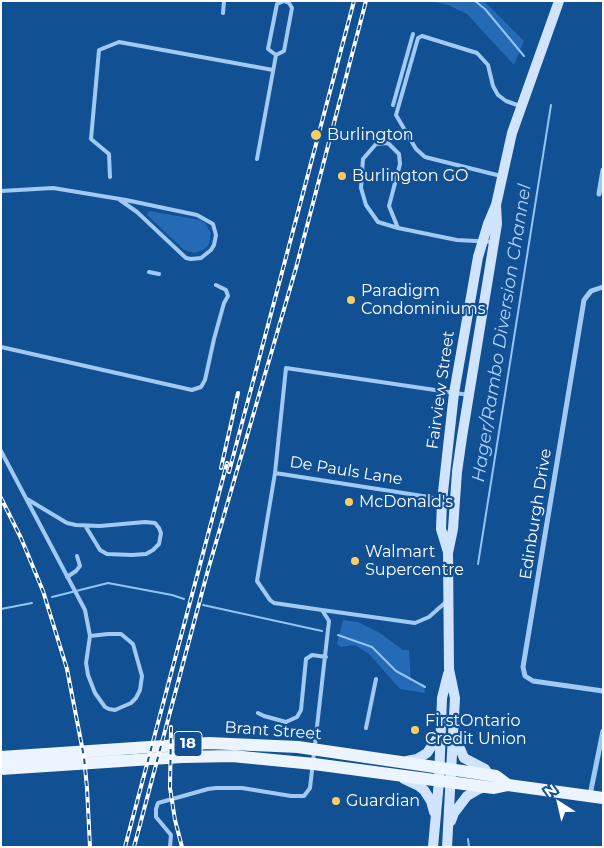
<!DOCTYPE html>
<style>
body{margin:0}
#map{position:relative;width:604px;height:848px;overflow:hidden;background:#125094;font-family:Montserrat,sans-serif}
canvas{display:block}
.frame{position:absolute;inset:0;border:2px solid #fff;pointer-events:none}
.north{position:absolute;left:534px;top:778px;width:50px;height:50px;-webkit-text-stroke:4px #125094;paint-order:stroke;rotate:325deg;font-size:14px;font-weight:700;line-height:20px;text-align:center;color:#fff}
.north::after{content:'';display:block;margin:auto;width:18px;height:22px;background:#fff;clip-path:polygon(50% 0,100% 100%,50% 72%,0 100%)}
</style>
<div id="map">
<canvas width="604" height="848"></canvas>
<div class="frame"></div>
<div class="north">N</div>
</div>
<script>
const ctx = document.querySelector('canvas').getContext('2d');
ctx.lineJoin = 'round';
function fillPath(path, color) { ctx.fillStyle = color; ctx.fill(path, 'evenodd'); }
const poly = rows => new Path2D(rows.map(r => 'M' + r).join(''));
function strokePath(path, color, width, dash) { ctx.strokeStyle = color; ctx.lineWidth = width; ctx.lineCap = dash ? 'butt' : 'round'; ctx.setLineDash(dash || []); ctx.stroke(path); }
function drawText(font, color, halo, rows, align = 'center') {
  ctx.font = font + ' Montserrat,sans-serif'; ctx.lineWidth = 4.5; ctx.setLineDash([]); ctx.textBaseline = 'middle'; ctx.strokeStyle = halo; ctx.fillStyle = color; for (const [text, x, y, turn = 0] of rows) {
    ctx.save(); ctx.translate(x, y); ctx.rotate((+turn || 0) * Math.PI / 180); ctx.textAlign = isNaN(turn) ? turn : align; if (halo) ctx.strokeText(text, 0, 0); ctx.fillText(text, 0, 0); ctx.restore();
  }
}
const green = poly([
 [431,1,484,1,524,41,514,65,467,14,448,5],
 [149,211,200,220,205,223,211,233,209,244,205,249,195,253,184,250,147,215],
 [343,620,358,622,380,633,403,650,409,650,411,682,424,684,425,693,400,689,368,653,355,645,341,647,337,644]
]);
const stream = poly([
 [475,1,485,9,524,56],
 [478,564,551,105],
 [52,597,108,583,172,595,184,599],
 [203,605,322,631],
 [1,609,32,603],
 [338,635,372,647,396,671,425,687],
 [468,839,469,847]
]);
const lane = poly([
 [223,13,224,1],
 [276,55,284,51,292,8,289,3,284,1],
 [276,55,268,49,277,4,284,1],
 [393,105,413,34],
 [257,159,276,55],
 [501,176,425,157,416,149,396,115,418,38,422,36,477,53,488,65,493,86,498,95,506,101,520,106],
 [110,177,109,154,91,139,99,50,119,42,273,70],
 [1,191,53,188,126,200,197,215,213,224,216,235,214,245,211,250,201,258,191,259,186,258,137,212,120,200],
 [398,228,389,206,400,164,399,154,388,143,376,144,363,159,361,188,366,205,378,222,398,228,457,240,494,242],
 [149,272,159,274],
 [1,347,192,390,201,387,205,380,214,339,224,303,228,296,226,290,216,285],
 [1,451,85,610,90,636,86,663,88,675,95,693,105,707,109,709,115,710,131,703,136,698,140,690,142,676,133,644,121,634,108,634,90,636],
 [275,473,286,368,469,395],
 [27,499,67,523,76,525,100,526,145,522,155,523,159,528,161,533,159,544,153,550,146,554,132,555,107,554,100,550,86,527],
 [67,577,76,571,80,566,77,556],
 [322,610,415,623,429,617,447,601],
 [258,713,264,716,286,722,297,717,301,710,306,659,312,655,326,657],
 [366,728,376,679],
 [170,847,171,835,156,817,156,809,158,803,208,789,216,788,242,788,291,796,304,796,310,788,329,621,322,610,274,603,270,600,257,581,275,473,429,497,442,501]
]);
const street = poly([
 [599,194,603,170],
 [603,287,591,291,584,300,523,667,525,676,533,681,603,691],
 [590,795,603,731]
]);
const secondary = poly([
 [448,552,441,529,442,501,454,393,478,257,488,224,496,205,512,133,559,1],
 [456,739,464,758,485,769,489,775],
 [407,761,417,759,427,753,440,734],
 [404,779,419,786,424,790,431,801,434,812],
 [451,821,454,813,467,796,479,789,485,787],
 [433,847,439,781,442,698,448,674],
 [447,847,455,698,449,669,448,553,453,529,457,472,462,437,497,224,496,205]
]);
const primary = poly([
 [1,757,209,743,298,747,496,776,508,785],
 [1,769,182,757,232,756,314,764,494,788,508,785,603,798]
]);
const rail = poly([
 [221,468,238,393],
 [229,472,354,1],
 [1,498,21,538,43,591,67,669,84,757,87,788,90,847],
 [171,727,170,788,175,820,182,847],
 [125,847,227,463],
 [134,847,208,570,296,268,366,1]
]);
const markers = [
 [316,135,6,"#ffcc62"],
 [342,176,5,"#ffcc62"],
 [351,300,5,"#ffcc62"],
 [349,502,5,"#ffcc62"],
 [355,561,5,"#ffcc62"],
 [415,730,5,"#ffcc62"],
 [336,801,5,"#ffcc62"]
];
const shields = [
 [188,744,28]
];
const shieldNames = [
 ["18",188,744]
];
const poiNames = [
 ["Burlington",327,135],
 ["Burlington GO",352,176],
 ["Paradigm",361,291],
 ["Condominiums",361,309],
 ["McDonald's",359,502],
 ["Walmart",365,552],
 ["Supercentre",365,570],
 ["FirstOntario",425,721],
 ["Credit Union",425,739],
 ["Guardian",346,801]
];
const streetNames = [
 ["Fairview Street",441,390,-82],
 ["De Pauls Lane",346,471,9],
 ["Edinburgh Drive",536,514,-81],
 ["Brant Street",273,731,4]
];
const waterNames = [
 ["Hager/Rambo Diversion Channel",502,333,-81]
];
fillPath(green, '#246ab4');
strokePath(stream, '#92c4f6', 2);
strokePath(lane, '#a0c9f3', 4);
strokePath(street, '#a0c9f3', 5);
strokePath(secondary, '#d0e5fd', 10);
strokePath(primary, '#ecf4ff', 12);
strokePath(rail, '#fff', 4);
strokePath(rail, '#125094', 2, [5.5]);
for (const [x, y, r, color] of markers) { const dot = new Path2D(); dot.arc(x, y, r, 0, 2 * Math.PI); ctx.fillStyle = color; ctx.fill(dot); strokePath(dot, '#125094', 2); }
for (const [x, y, w] of shields) { const box = new Path2D(); box.roundRect(x - w / 2, y - 12.5, w, 25, 4); ctx.fillStyle = '#125094'; ctx.fill(box); strokePath(box, '#fff', 1); }
drawText('bold 15px', '#fff', null, shieldNames);
drawText('16px', '#fff', '#125094', poiNames, 'left');
drawText('16px', '#fff', '#125094', streetNames);
drawText('italic 18px', '#add3fa', '#125094', waterNames);
</script>
